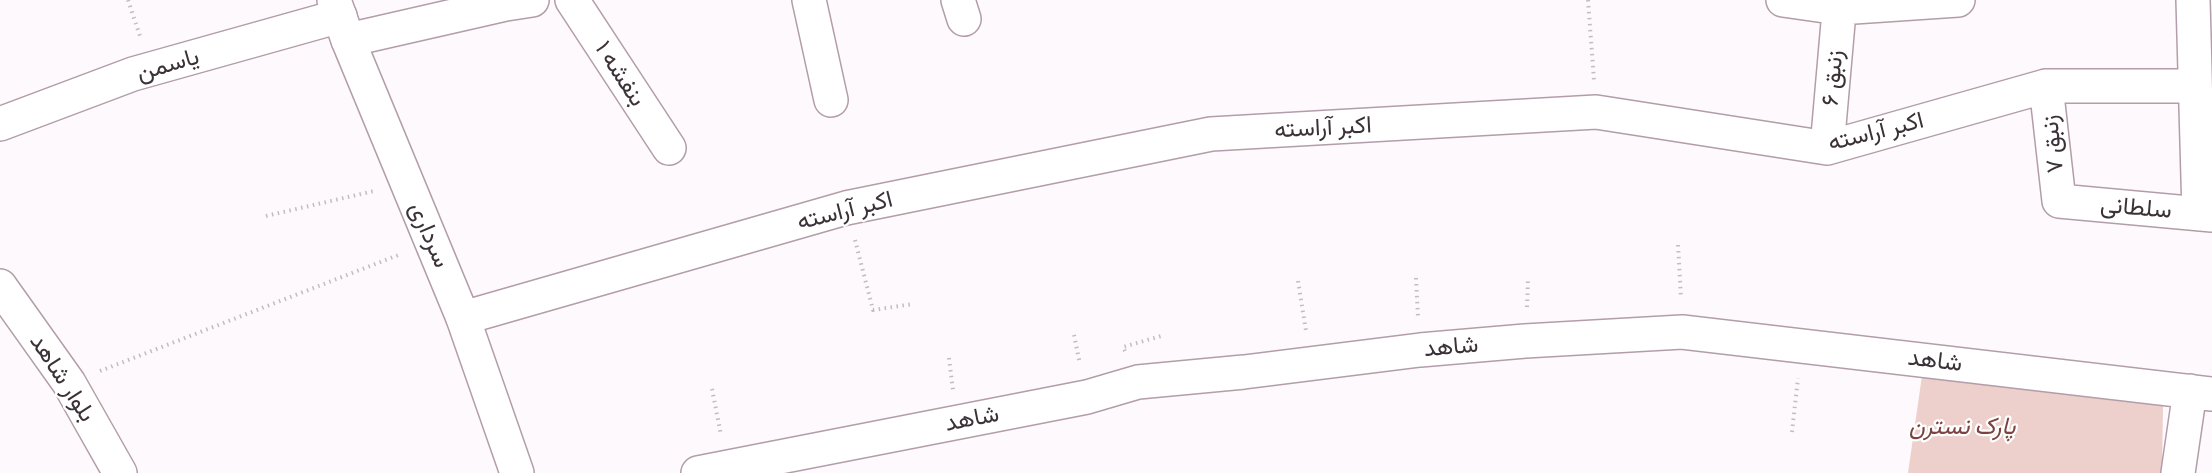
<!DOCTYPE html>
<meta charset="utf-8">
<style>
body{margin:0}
canvas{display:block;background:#fef9fc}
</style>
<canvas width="2212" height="473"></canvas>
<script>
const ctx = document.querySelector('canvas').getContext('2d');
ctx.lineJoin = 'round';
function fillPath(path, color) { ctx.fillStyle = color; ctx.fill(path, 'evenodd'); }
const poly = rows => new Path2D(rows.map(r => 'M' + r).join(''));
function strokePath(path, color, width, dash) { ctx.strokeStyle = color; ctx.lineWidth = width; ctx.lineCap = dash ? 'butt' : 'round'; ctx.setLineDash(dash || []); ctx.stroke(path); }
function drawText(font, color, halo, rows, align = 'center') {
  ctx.font = font + ' "Zilla Slab",Vazirmatn,serif'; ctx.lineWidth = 4.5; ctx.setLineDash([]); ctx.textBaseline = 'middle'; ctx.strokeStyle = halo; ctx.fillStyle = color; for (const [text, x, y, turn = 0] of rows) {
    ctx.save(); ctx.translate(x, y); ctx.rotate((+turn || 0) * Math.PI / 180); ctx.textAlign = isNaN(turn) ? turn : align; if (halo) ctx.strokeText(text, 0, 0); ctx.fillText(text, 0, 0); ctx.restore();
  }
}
const green = poly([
 [1922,376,2163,404,2162,473,1908,473]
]);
const path = poly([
 [128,0,140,36],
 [1588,0,1594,80],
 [266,216,374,191],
 [855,240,873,310,913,304],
 [1678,245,1681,298],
 [1416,278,1418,317],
 [1298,281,1306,331],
 [1527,307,1528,278],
 [1074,335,1080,364],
 [1125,351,1123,347,1161,336],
 [949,358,953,390],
 [100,371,401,254],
 [712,389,721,435],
 [1792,432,1798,378]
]);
const minor = poly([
 [572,0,669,148],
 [809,0,831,100],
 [958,0,964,19],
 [1783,0,1839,8,1958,0],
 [2193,0,2199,214],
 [348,40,506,4,532,0],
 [2046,86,2059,201,2212,215],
 [0,124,133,74,340,16],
 [1827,148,1840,0],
 [463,318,846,208,1211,134,1596,112,1827,148,2046,86,2195,86],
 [698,473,1087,397,1138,382,1244,372,1420,350,1525,341,1682,332,2212,394],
 [2178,473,2190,391]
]);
const major = poly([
 [334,0,348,40,463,318,517,473],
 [0,286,69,383,120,473]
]);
const streetNames = [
 ["یاسمن",168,65,-16],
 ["بنفشه ۱",620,74,57],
 ["زنبق ۶",1833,78,-85],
 ["اکبر آراسته",1323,128,-3],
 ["اکبر آراسته",1876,132,-14],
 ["زنبق ۷",2053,144,-96],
 ["سلطانی",2136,208,5],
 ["اکبر آراسته",845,211,-14],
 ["سرداری",429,235,67],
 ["شاهد",1451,347,-5],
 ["شاهد",1935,361,7],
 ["بلوار شاهد",62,378,57],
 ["شاهد",972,419,-11]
];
const parkNames = [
 ["پارک نسترن",1962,427]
];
fillPath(green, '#edcfcb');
strokePath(minor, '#b39daa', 36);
strokePath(major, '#b39daa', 36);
strokePath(path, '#c3bcc0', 4, [1.5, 4.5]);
strokePath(minor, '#fff', 33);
strokePath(major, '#fff', 33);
drawText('24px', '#3b3238', '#fff', streetNames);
drawText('italic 24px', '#7a433f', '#fff', parkNames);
</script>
